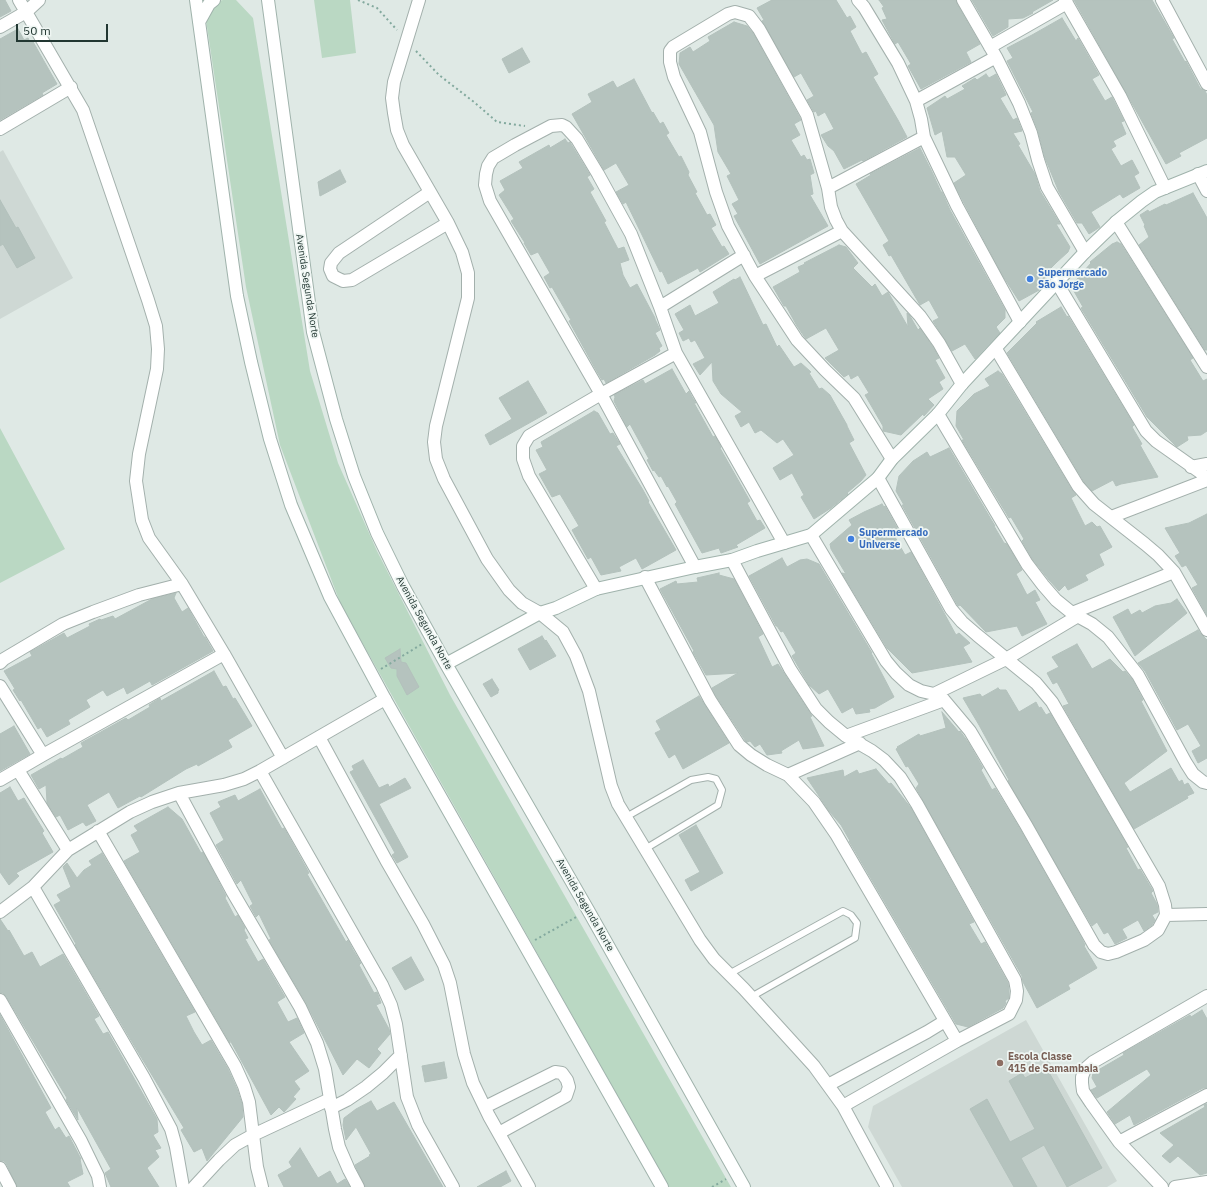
<!DOCTYPE html>
<meta charset="utf-8">
<style>
body{margin:0}
#map{position:relative;width:1207px;height:1187px;overflow:hidden;background:#dfe9e5;font-family:"IBM Plex Sans",sans-serif}
canvas{display:block}
.scale{position:absolute;left:16px;top:24px;width:92px;height:18px;box-sizing:border-box;border:2px solid #223732;border-top:0;padding-left:5px;font-size:12px;line-height:14px;white-space:nowrap;color:#223732;-webkit-text-stroke:3px #eff6f3;paint-order:stroke}
</style>
<div id="map">
<canvas width="1207" height="1187"></canvas>
<div class="scale">50 m</div>
</div>
<script>
const ctx = document.querySelector('canvas').getContext('2d');
ctx.lineJoin = 'round';
function fillPath(path, color) { ctx.fillStyle = color; ctx.fill(path, 'evenodd'); }
const poly = rows => new Path2D(rows.map(r => 'M' + r).join(''));
function strokePath(path, color, width, dash) { ctx.strokeStyle = color; ctx.lineWidth = width; ctx.lineCap = dash ? 'butt' : 'round'; ctx.setLineDash(dash || []); ctx.stroke(path); }
function drawText(font, color, halo, rows, align = 'center') {
  ctx.font = font + ' "IBM Plex Sans",sans-serif'; ctx.lineWidth = 3.5; ctx.setLineDash([]); ctx.textBaseline = 'middle'; ctx.strokeStyle = halo; ctx.fillStyle = color; for (const [text, x, y, turn = 0] of rows) {
    ctx.save(); ctx.translate(x, y); ctx.rotate((+turn || 0) * Math.PI / 180); ctx.textAlign = isNaN(turn) ? turn : align; if (halo) ctx.strokeText(text, 0, 0); ctx.fillText(text, 0, 0); ctx.restore();
  }
}
const built = poly([
 [3,150,73,278,0,319,0,152],
 [1026,1020,1117,1181,1107,1187,902,1187,868,1127,873,1106]
]);
const green = poly([
 [223,0,236,0,253,18,310,371,338,463,377,551,450,695,731,1187,669,1187,341,605,280,445,246,287,206,20,219,1],
 [314,0,350,0,356,53,322,58],
 [0,428,65,549,0,583]
]);
const building = poly([
 [0,0,5,0,11,11,0,17,0,0],
 [772,0,836,0,847,18,850,16,856,27,850,31,862,54,866,52,878,74,873,77,898,120,907,137,863,161,862,160,844,169,834,151,828,146,821,135,834,129,825,112,818,116,816,111,814,112,807,100,814,96,801,73,794,77,762,21,764,20,757,8,772,0],
 [879,0,956,0,957,4,980,44,966,52,971,62,921,89,908,66,911,64,898,42,895,44,882,20,887,19,882,8,884,7,879,0],
 [972,0,1053,0,1032,12,1033,13,1023,18,1008,19,1008,27,993,36,972,0],
 [1074,0,1152,0,1174,38,1172,39,1185,62,1186,61,1200,88,1205,91,1207,95,1207,138,1179,153,1181,156,1166,164,1074,0],
 [1062,18,1076,41,1078,38,1099,75,1092,79,1105,101,1112,97,1124,121,1121,122,1126,134,1113,141,1116,146,1111,149,1121,166,1132,160,1139,173,1134,176,1140,188,1123,198,1120,194,1091,212,1100,227,1089,234,1082,223,1077,223,1059,192,1045,158,1038,131,1031,113,1033,112,1007,61,1013,58,1007,48,1032,35,1062,18],
 [734,22,747,26,753,33,800,118,801,120,794,124,800,135,791,140,801,157,804,155,807,160,810,159,814,173,810,175,813,194,810,195,828,226,760,264,734,216,738,214,732,204,739,200,727,176,731,174,718,152,714,125,679,64,680,53,690,47,693,52,710,41,708,37,734,22],
 [18,29,24,40,28,38,30,42,32,40,57,84,42,93,43,95,0,120,0,39,18,29],
 [522,48,530,62,509,73,502,59,522,48],
 [986,74,989,78,996,74,1006,95,1000,98,1013,120,1017,118,1022,131,1013,133,1020,144,1018,145,1035,174,1040,191,1060,224,1056,224,1070,247,1068,252,1057,262,1044,275,1048,281,1041,289,1019,301,1003,276,964,203,954,183,966,175,955,157,947,157,942,131,935,135,927,108,945,96,947,99,965,89,962,86,975,78,977,80,986,74],
 [634,79,652,113,653,112,660,124,663,122,669,133,666,135,669,140,679,157,681,156,689,172,688,175,697,192,695,193,707,215,710,214,716,225,711,228,722,247,724,246,729,254,700,272,698,268,668,284,662,271,660,272,626,202,623,204,616,192,629,185,616,163,604,170,572,114,592,102,588,94,598,89,613,81,617,88,634,79],
 [565,139,568,143,570,142,571,144,590,175,587,177,594,189,590,192,606,221,604,222,618,249,624,247,629,260,620,263,623,275,630,288,637,284,655,318,655,319,660,330,655,333,662,346,659,348,660,351,655,355,606,383,604,379,602,380,596,370,569,321,571,320,552,287,550,288,544,277,550,273,538,252,531,255,524,243,525,243,511,221,514,219,499,195,505,190,500,181,523,168,519,162,549,145,550,148,565,139],
 [920,148,932,172,941,192,942,192,950,210,1005,310,1005,318,996,327,1000,333,975,359,965,344,952,351,933,321,939,318,929,300,920,305,891,255,889,256,883,245,889,241,856,184,871,175,870,174,920,148],
 [340,170,346,182,320,196,318,182,340,170],
 [1193,193,1207,218,1207,350,1205,350,1139,245,1149,237,1144,226,1145,225,1140,215,1148,210,1149,212,1165,204,1166,205,1193,193],
 [0,200,16,228,18,227,35,258,17,268,3,244,0,246,0,200],
 [1117,242,1121,244,1193,358,1190,360,1203,381,1207,379,1207,431,1201,435,1187,436,1188,440,1177,447,1147,417,1081,308,1083,307,1071,286,1091,263,1090,262,1112,244,1117,242],
 [839,245,846,247,858,263,853,268,872,287,875,284,882,296,888,292,908,327,907,313,910,316,918,330,920,328,933,347,939,358,935,360,945,378,939,382,943,389,928,399,934,405,924,416,923,414,901,435,883,431,883,426,865,395,869,393,858,375,851,379,849,374,844,377,825,358,839,350,826,328,806,339,797,326,786,306,784,306,773,287,800,272,798,267,805,264,804,263,839,245],
 [740,277,763,325,766,324,777,347,779,345,794,367,801,363,811,372,809,373,819,389,822,388,830,395,847,425,847,426,854,440,849,443,866,475,861,481,847,493,848,494,831,508,814,519,801,497,804,495,792,473,780,480,773,468,794,455,783,439,777,443,761,430,755,433,749,422,741,427,735,416,742,412,721,394,713,381,712,362,700,375,693,364,705,358,695,340,691,342,689,338,683,341,679,333,684,330,675,314,690,305,695,316,719,303,713,292,734,279,735,280,740,277],
 [1061,307,1067,317,1068,316,1134,425,1132,427,1142,444,1140,445,1158,477,1121,484,1116,486,1113,480,1092,491,1084,482,1007,353,1037,323,1036,322,1061,307],
 [672,369,686,394,689,391,692,397,696,403,694,403,713,437,715,436,721,447,720,448,750,501,747,503,757,521,760,520,765,528,736,545,738,547,721,553,719,548,702,553,675,504,677,502,668,486,667,487,661,476,659,477,654,470,653,471,647,460,649,459,630,424,627,427,614,401,615,397,614,395,643,380,645,384,672,369],
 [998,371,1002,374,1072,490,1076,495,1071,498,1085,526,1092,522,1097,527,1100,526,1112,547,1099,554,1104,565,1085,575,1088,580,1068,590,1065,585,1059,591,1049,580,1033,560,1022,541,1024,539,1011,517,1009,518,962,440,964,440,956,426,957,411,974,394,990,386,985,379,998,371],
 [528,381,547,413,490,445,485,435,512,419,499,398,528,381],
 [594,411,598,413,610,434,613,433,620,444,616,446,643,490,649,501,648,502,676,550,642,569,636,558,619,567,621,571,601,575,591,557,588,559,572,530,579,526,569,509,560,494,552,497,539,474,547,470,536,450,543,447,541,442,594,411],
 [949,448,995,526,994,526,1004,543,1007,544,1022,570,1016,574,1027,595,1035,590,1040,600,1035,602,1047,624,1022,636,1017,626,986,632,960,605,958,606,902,505,904,505,896,491,899,476,913,461,927,452,930,457,949,448],
 [882,504,884,507,885,506,901,535,895,537,905,555,911,552,956,635,959,633,970,643,963,647,972,662,912,673,887,648,842,573,846,574,831,549,830,544,852,525,849,520,864,512,882,504],
 [1207,514,1207,615,1192,588,1198,585,1186,565,1182,567,1175,556,1180,553,1165,528,1189,523,1207,514],
 [782,558,787,567,800,560,807,559,819,564,872,653,871,653,894,697,875,708,869,709,870,712,856,714,853,707,842,713,828,689,819,694,809,685,792,656,796,653,783,631,781,632,777,626,776,626,749,576,782,558],
 [719,573,719,575,734,579,763,634,758,637,772,667,778,664,812,716,810,717,824,746,803,749,799,740,781,751,782,753,767,755,760,744,755,747,750,741,747,742,745,740,716,696,712,688,738,673,706,675,693,652,694,651,688,640,660,589,676,581,677,584,698,582,697,578,719,573],
 [176,593,174,598,182,612,188,608,204,637,205,637,213,651,152,685,150,681,127,694,124,687,107,696,103,690,86,700,90,707,68,720,70,724,47,737,41,727,38,729,21,700,20,701,13,690,15,689,4,671,32,656,30,652,64,633,67,638,90,626,89,624,100,619,101,620,113,616,115,619,152,599,176,593],
 [1177,599,1187,613,1135,656,1113,617,1128,609,1131,615,1140,610,1142,613,1155,606,1171,603,1177,599],
 [1198,630,1201,634,1207,640,1207,758,1198,763,1192,751,1201,746,1188,724,1177,730,1145,671,1138,663,1198,630],
 [542,636,545,641,546,640,556,656,530,670,518,649,542,636],
 [1077,644,1092,669,1110,659,1123,672,1125,671,1132,679,1143,700,1141,701,1167,751,1124,783,1130,792,1171,768,1179,782,1182,780,1184,785,1188,783,1194,793,1187,796,1188,798,1134,829,1063,706,1069,704,1057,682,1053,684,1047,673,1059,667,1052,657,1077,644],
 [400,649,401,662,406,663,419,687,407,695,397,676,397,669,391,668,385,658,400,649],
 [214,671,223,687,226,686,233,699,235,698,252,726,228,740,232,747,198,766,197,764,186,769,141,797,140,796,118,808,109,792,87,805,96,821,86,826,83,822,68,830,60,815,56,817,47,803,46,785,39,789,31,775,61,758,62,759,83,747,81,743,126,718,128,720,150,707,149,705,160,698,161,701,214,671],
 [492,679,499,690,498,691,498,693,491,697,483,684,492,679],
 [998,688,1000,690,1006,690,1019,712,1036,702,1039,708,1041,707,1046,715,1050,713,1128,847,1126,848,1138,870,1140,869,1153,891,1151,893,1157,904,1158,912,1152,915,1155,920,1152,925,1144,931,1138,920,1122,929,1127,938,1115,944,1108,932,1104,934,1097,922,1092,926,1008,781,1009,780,979,725,963,698,980,694,982,697,998,688],
 [699,696,729,743,683,769,675,754,669,758,655,733,661,730,656,721,699,696],
 [942,712,959,732,960,731,968,742,983,768,981,770,992,790,995,788,1020,829,1081,937,1085,945,1084,946,1097,968,1068,985,1070,989,1037,1008,1023,982,1022,976,916,788,919,784,908,766,906,767,896,749,898,748,897,747,919,734,920,736,946,728,942,712],
 [14,726,30,754,0,771,0,734,14,726],
 [363,760,379,788,388,784,389,787,405,778,411,788,379,804,408,857,397,863,392,855,395,853,350,772,354,770,352,766,363,760],
 [876,769,889,784,891,783,896,789,911,808,974,922,969,924,981,944,985,942,1008,983,1009,991,1009,998,1005,1001,1006,1003,1003,1008,968,1027,956,1024,849,841,850,841,841,825,829,811,807,778,843,770,844,777,857,770,859,774,876,769],
 [10,787,18,801,24,798,44,831,42,833,53,852,16,873,19,876,9,885,0,872,0,793,10,787],
 [260,789,282,829,284,828,309,873,307,874,346,942,348,940,353,950,361,963,359,965,374,993,377,992,381,1003,376,1005,389,1029,390,1034,377,1049,381,1053,369,1068,357,1059,343,1075,306,1003,269,940,271,939,259,914,256,917,250,906,253,904,241,880,237,884,216,845,224,840,210,813,221,807,218,802,235,795,238,801,260,789],
 [168,807,182,819,201,853,203,852,226,896,225,898,235,917,238,915,245,928,244,930,248,938,245,939,258,962,263,959,285,997,277,1002,288,1022,297,1018,304,1033,289,1042,309,1071,294,1081,300,1089,293,1097,296,1099,284,1112,279,1107,271,1115,230,1040,230,1043,124,861,140,852,131,835,138,831,134,826,168,807],
 [696,825,723,873,691,891,685,880,700,872,679,835,696,825],
 [102,853,195,1012,186,1016,194,1032,202,1045,211,1040,228,1069,237,1089,242,1104,243,1117,207,1161,202,1148,194,1152,181,1130,184,1128,135,1047,75,945,76,944,54,905,61,901,57,895,71,887,63,867,67,863,77,878,84,870,92,865,89,861,102,853],
 [0,919,8,931,9,930,24,956,32,952,40,967,63,954,99,1016,94,1019,103,1034,108,1032,157,1119,158,1132,153,1135,161,1148,155,1150,159,1157,147,1168,159,1187,111,1187,105,1173,111,1169,77,1108,78,1120,66,1100,67,1098,6,996,3,993,0,993,0,919],
 [411,957,424,980,405,990,392,968,411,957],
 [1202,1010,1207,1019,1207,1088,1203,1088,1134,1125,1130,1115,1115,1124,1107,1112,1151,1075,1147,1069,1097,1098,1091,1090,1097,1087,1092,1078,1093,1073,1124,1055,1123,1053,1190,1015,1191,1017,1202,1010],
 [0,1015,51,1108,45,1112,55,1130,59,1127,66,1138,69,1136,81,1159,80,1159,83,1174,67,1182,70,1187,17,1187,7,1165,4,1161,0,1161,0,1015],
 [444,1062,447,1078,425,1082,422,1066,444,1062],
 [1046,1067,1102,1168,1067,1187,1044,1145,1021,1158,1037,1187,1014,1187,970,1109,987,1099,1010,1142,1035,1129,1009,1081,1022,1073,1025,1078,1046,1067],
 [371,1101,377,1111,394,1102,443,1187,365,1187,355,1165,370,1156,369,1155,371,1154,356,1127,346,1140,343,1125,344,1118,356,1109,371,1101],
 [1207,1104,1207,1173,1200,1175,1178,1156,1170,1163,1162,1156,1174,1145,1160,1133,1205,1107,1204,1105,1207,1104],
 [300,1148,318,1178,330,1171,337,1184,345,1179,350,1187,284,1187,278,1175,292,1167,289,1162,300,1148],
 [506,1171,511,1181,500,1187,477,1187,506,1171]
]);
const path = poly([
 [358,0,377,8,397,30],
 [416,51,439,75,474,102,497,122,525,126],
 [381,669,422,644],
 [535,940,578,916],
 [712,1187,726,1179]
]);
const lane = poly([
 [626,817,691,780,708,777,716,779,722,790,718,805,645,849],
 [729,974,843,911,851,915,857,923,855,938,751,997]
]);
const street = poly([
 [19,0,83,110,148,300,156,326,158,349,157,369,139,454,136,481,142,520,149,538,182,584,224,654,283,758],
 [419,0,394,82,392,98,394,113,397,130,403,145,448,223,462,252,468,273,468,298,436,426,434,442,436,459,444,479,487,559,509,590,522,603,540,613,563,632,576,656,589,691,611,786,618,804,700,940,714,959,744,989,814,1066,843,1106,887,1187],
 [858,0,864,7,898,63,916,101,921,119,924,137,957,206,1020,322],
 [963,0,996,57,1019,103,1031,133,1038,160,1047,187,1085,252],
 [1065,0,1120,96,1165,188],
 [1162,0,1207,84],
 [0,27,26,12,39,0],
 [990,47,1067,3],
 [916,101,996,57],
 [0,129,71,87],
 [1198,174,1207,191],
 [828,188,924,137],
 [430,192,339,253,331,263,330,269,333,276,343,281,352,280,448,223],
 [1116,222,1207,367],
 [755,276,842,231],
 [1057,283,1146,431,1156,441,1207,477],
 [660,307,744,255],
 [996,349,1078,486,1094,504,1145,544,1158,555,1174,572,1207,630],
 [938,414,1027,564,1043,585,1056,600,1072,613,1092,624,1108,637,1138,675,1186,763,1193,774,1203,782,1207,783],
 [892,459,854,398,825,370,797,340,755,276,728,226,716,192,700,132,674,77,670,62,670,51,673,47,728,14,735,12,749,16,759,29,807,115,828,188,831,207,836,220,842,231,920,316,939,343,962,384],
 [1191,467,1207,464],
 [1111,517,1207,480],
 [811,535,886,661,896,673,909,685,921,691,934,694,944,700,970,731,1026,825,1094,945,1101,952,1108,954,1116,952,1144,940,1158,930,1166,915,1165,905,1159,886,1052,702,1036,683,977,635,962,622,951,609,878,478],
 [732,560,790,669,816,709,829,722,846,736,872,751,884,760,900,777,917,804,1015,980,1017,991,1016,1000,1009,1014,957,1041,843,1106],
 [695,567,601,394,490,201,485,185,486,174,488,166,493,158,515,145,551,126,562,125,566,127,577,139,598,174,631,234,660,307,676,353,784,543],
 [645,577,710,700,739,745,751,755,767,765,788,775,814,802,836,834,957,1041],
 [596,589,529,476,523,459,523,446,529,436,601,394,676,353],
 [1072,613,1174,572],
 [0,663,4,659,63,624,93,612,139,595,182,584],
 [0,686,43,755],
 [934,694,1006,659,1078,616],
 [846,736,944,700],
 [319,737,386,860,423,924,444,965,450,983,464,1054,473,1083,489,1116,529,1187],
 [18,770,68,850],
 [260,771,382,985,391,1005,396,1024,407,1097,418,1125,453,1187],
 [788,775,860,743],
 [0,780,43,755,224,654],
 [179,793,232,891,300,1007,317,1043,325,1069,335,1129,339,1147,349,1170,358,1187],
 [98,831,235,1066,244,1086,249,1102,257,1167,262,1187],
 [33,887,144,1078,171,1129,176,1147,183,1187],
 [0,912,33,887,68,850,130,812,152,802,179,793,224,785,244,779,260,771,385,699],
 [1166,915,1207,914],
 [0,1000,81,1141,98,1176,100,1187],
 [828,1085,927,1032,945,1021],
 [485,1107,555,1072,562,1073,567,1080,569,1087,566,1096,499,1133],
 [331,1108,347,1100,366,1087,383,1073,401,1055],
 [1119,1142,1207,1095],
 [0,1168,10,1187],
 [194,1187,219,1160,235,1145,253,1135,330,1099],
 [1162,1187,1119,1142,1091,1103,1083,1091,1082,1083,1082,1077,1085,1069,1093,1062,1207,996],
 [1175,1187,1207,1182]
]);
const secondary = poly([
 [196,0,237,296,251,362,270,439,291,505,330,597,344,623,385,699,662,1187],
 [268,0,313,332,336,419,354,476,377,533,403,586,446,664,588,910,744,1187],
 [199,22,209,4,214,0],
 [446,664,540,613,556,608,596,589,695,567,732,560,757,551,811,535,878,478,892,459,938,414,962,384,1085,252,1116,222,1142,201,1155,192,1207,171]
]);
const markers = [
 [1030,279,4,"#3f7fe0"],
 [851,539,4,"#3f7fe0"],
 [1000,1063,4,"#8d6e63"]
];
const shopNames = [
 ["Supermercado",1038,273],
 ["São Jorge",1038,285],
 ["Supermercado",859,533],
 ["Universe",859,545]
];
const streetNames = [
 ["Avenida Segunda Norte",307,286,81],
 ["Avenida Segunda Norte",424,623,61],
 ["Avenida Segunda Norte",585,905,60]
];
const educationNames = [
 ["Escola Classe",1008,1057],
 ["415 de Samambaia",1008,1069]
];
fillPath(built, '#ced8d4');
fillPath(green, '#bad8c3');
fillPath(building, '#b5c3be');
strokePath(building, '#b3c1bc', 1);
strokePath(lane, '#a3b0ac', 8);
strokePath(street, '#a3b0ac', 14);
strokePath(secondary, '#a0b3ac', 14);
strokePath(path, '#83a99e', 2, [2, 3]);
strokePath(lane, '#fff', 6);
strokePath(street, '#fff', 12);
strokePath(secondary, '#fff', 12);
for (const [x, y, r, color] of markers) { const dot = new Path2D(); dot.arc(x, y, r, 0, 2 * Math.PI); ctx.fillStyle = color; ctx.fill(dot); strokePath(dot, '#eff6f3', 1.5); }
drawText('bold 10px', '#366cbe', '#eff6f3', shopNames, 'left');
drawText('10px', '#223732', '#eff6f3', streetNames);
drawText('bold 10px', '#785e54', '#eff6f3', educationNames, 'left');
</script>
